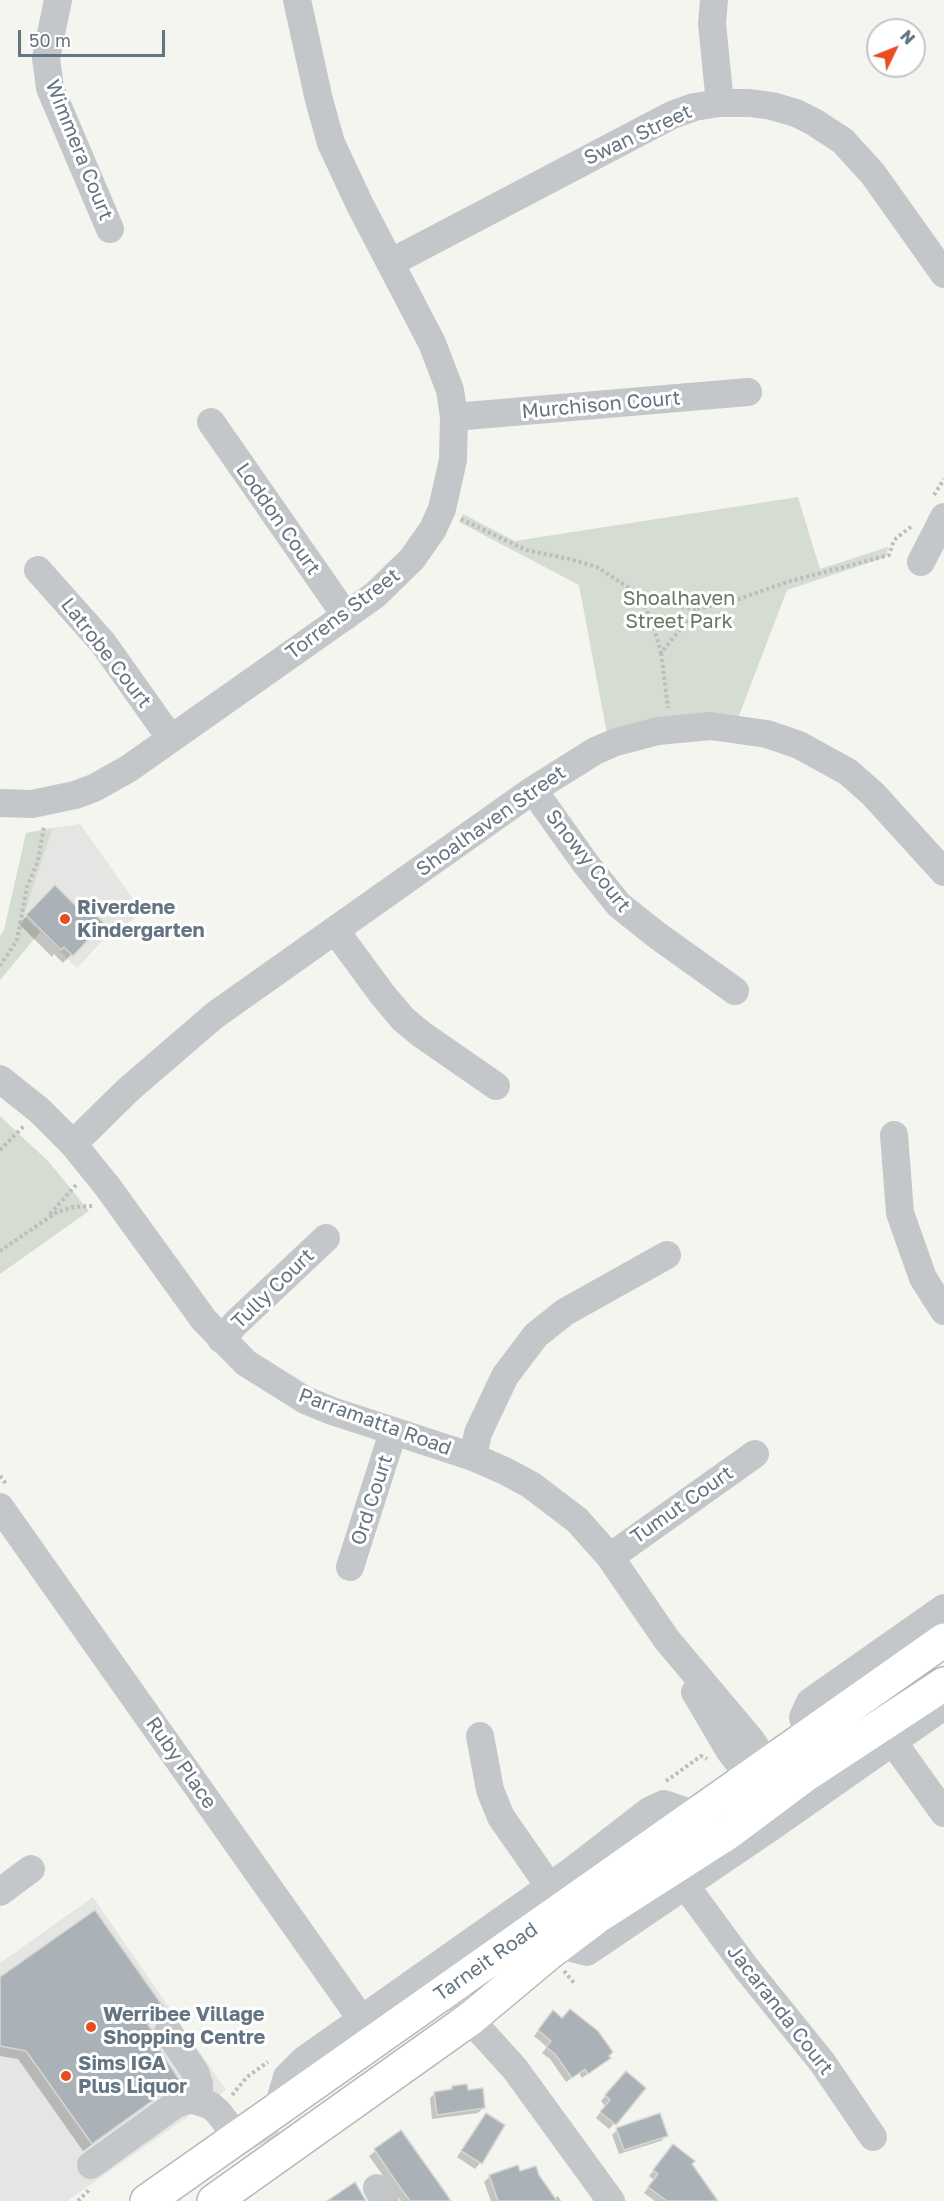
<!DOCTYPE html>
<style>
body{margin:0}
#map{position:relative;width:944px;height:2201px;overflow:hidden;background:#f5f5f0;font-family:"Golos Text",sans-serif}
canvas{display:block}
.north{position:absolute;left:866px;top:18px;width:60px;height:60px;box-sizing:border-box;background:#fff;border:2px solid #c1c7cd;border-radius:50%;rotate:47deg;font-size:16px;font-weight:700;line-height:24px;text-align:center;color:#637482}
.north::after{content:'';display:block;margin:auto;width:21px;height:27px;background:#e74d1e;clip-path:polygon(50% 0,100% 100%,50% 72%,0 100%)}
.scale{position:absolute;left:18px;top:30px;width:147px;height:27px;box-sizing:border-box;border:3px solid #637482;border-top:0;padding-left:8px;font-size:18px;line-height:21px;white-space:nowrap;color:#637482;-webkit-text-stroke:4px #fff;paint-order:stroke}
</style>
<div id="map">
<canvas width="944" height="2201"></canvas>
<div class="north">N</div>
<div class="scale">50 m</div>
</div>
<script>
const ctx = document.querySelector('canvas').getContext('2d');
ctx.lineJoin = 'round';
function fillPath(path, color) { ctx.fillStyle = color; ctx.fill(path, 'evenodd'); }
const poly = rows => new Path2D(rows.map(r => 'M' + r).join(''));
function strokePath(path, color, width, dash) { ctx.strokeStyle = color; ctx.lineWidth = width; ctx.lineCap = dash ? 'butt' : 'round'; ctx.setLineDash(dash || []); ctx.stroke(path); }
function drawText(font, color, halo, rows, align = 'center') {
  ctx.font = font + ' "Golos Text",sans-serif'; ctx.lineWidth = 6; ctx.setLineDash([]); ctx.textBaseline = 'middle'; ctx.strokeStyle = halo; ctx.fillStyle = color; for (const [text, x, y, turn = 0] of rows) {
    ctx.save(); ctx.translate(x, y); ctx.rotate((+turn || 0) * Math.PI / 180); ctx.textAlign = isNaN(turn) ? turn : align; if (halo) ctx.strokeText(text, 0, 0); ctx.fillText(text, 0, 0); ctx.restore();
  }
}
const built = poly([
 [80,824,143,913,105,938,77,968,24,916,53,828],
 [93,1897,226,2090,67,2201,0,2201,0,1963]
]);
const green = poly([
 [798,497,820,569,888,547,886,557,787,590,738,718,607,734,579,585,459,522,463,514,515,541],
 [53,828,24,916,40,932,0,980,0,936,4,930,26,833],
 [0,1116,49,1162,89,1211,0,1274],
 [277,2129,280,2134,249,2151,208,2179,204,2174]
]);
const shadow = poly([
 [55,887,79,911,102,923,63,963,54,954,52,957,19,924],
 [0,1979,165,2011,148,2026,153,2042,180,2084,172,2092,156,2098,83,2151,18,2059,0,2056],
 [548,2018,607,2056,609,2058,582,2078,579,2073,566,2082,550,2059,542,2053,547,2047,534,2036],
 [621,2078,614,2124,609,2129,596,2118,605,2106,601,2101],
 [453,2087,466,2091,484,2107,478,2113,432,2119,430,2098,435,2093,448,2091],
 [486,2115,503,2126,480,2163,475,2169,457,2157],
 [617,2130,666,2136,661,2141,619,2154,612,2135],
 [401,2132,449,2201,401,2201,369,2156],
 [673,2146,690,2164,707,2201,655,2201,644,2193,654,2180,649,2176],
 [517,2167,519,2173,537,2176,554,2199,558,2196,561,2201,491,2201,484,2182,489,2177]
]);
const building = poly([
 [55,885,80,910,85,905,104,923,73,956,64,947,61,950,26,915,55,885],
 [95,1910,167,2012,148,2025,152,2030,154,2041,182,2084,166,2091,92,2144,26,2051,0,2046,0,1977,95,1910],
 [570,2009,598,2031,613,2052,609,2056,611,2058,588,2074,585,2069,572,2078,555,2054,546,2047,551,2041,538,2030,553,2010,562,2018,570,2009],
 [626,2071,646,2088,616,2125,600,2112,610,2100,605,2095,626,2071],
 [467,2084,468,2090,483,2088,485,2108,437,2115,434,2092,452,2089,452,2086,467,2084],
 [486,2113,505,2125,482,2164,461,2151,486,2113],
 [660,2113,668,2136,624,2150,616,2128,660,2113],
 [401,2130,445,2192,451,2201,410,2201,397,2183,374,2149,401,2130],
 [673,2144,695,2161,692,2164,718,2201,667,2201,648,2187,658,2174,653,2170,673,2144],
 [518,2165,520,2171,536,2166,539,2175,557,2201,498,2201,489,2175,518,2165],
 [355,2182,366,2201,327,2201,355,2182]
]);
const path = poly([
 [934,495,944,479],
 [461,519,526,550,569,559,597,567,648,600,658,604,697,609,661,653,653,624,639,595],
 [697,609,739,599,787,582,889,555,894,540,912,526],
 [661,653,668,708],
 [0,966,17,940,27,887,38,861,44,826],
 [0,1150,24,1126],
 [50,1214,77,1184],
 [0,1251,57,1212,74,1207,92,1206],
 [0,1476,7,1485],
 [666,1781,701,1756,707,1759],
 [564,1971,575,1984],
 [232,2095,247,2077,268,2062],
 [78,2201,90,2189]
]);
const minor = poly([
 [58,0,46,58,50,88,110,229],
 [714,0,712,24,720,103],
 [390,263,672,115,694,107,720,103,750,103,772,106,796,113,814,122,843,141,873,174,944,274],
 [454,417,748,392],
 [211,422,346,616],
 [921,562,944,517],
 [38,570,103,643,171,739],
 [533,790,586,864,619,905,658,936,735,991],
 [0,803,32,804,75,795,94,788,128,769,375,595,412,559,433,529,442,509,453,460,454,417,450,390,432,343,360,205,331,143,319,100,297,0],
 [335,930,382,994,403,1019,421,1034,496,1086],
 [0,1079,39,1110,73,1144,107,1186,204,1320,246,1363,305,1400,332,1411,473,1457,505,1471,531,1485,577,1520,610,1557,667,1640,751,1740,780,1784],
 [894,1135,900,1213,923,1278,944,1311],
 [73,1144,129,1089,215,1015,533,790,595,751,616,742,658,731,710,726,767,734,799,745,848,772,873,794,944,872],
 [221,1339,237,1322,326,1238],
 [473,1457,478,1433,505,1376,536,1335,565,1312,667,1255],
 [0,1507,362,2020],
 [610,1557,755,1454],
 [350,1567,393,1432],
 [695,1692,729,1750,763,1793],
 [480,1736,490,1790,501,1817,549,1886],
 [893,1742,944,1813],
 [829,1744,823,1742,811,1734,805,1726,803,1717,810,1702,944,1608],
 [685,1885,746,1968,822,2062,873,2137],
 [0,1892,31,1869],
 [560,1945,587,1952,770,1828,944,1706],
 [449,1988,477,2027,515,2069,611,2201],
 [168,2032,195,2072,199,2084,199,2100],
 [277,2110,287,2077,304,2060,569,1873,649,1811,664,1804,696,1815],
 [91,2165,176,2104,190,2099,210,2105,218,2112,238,2138],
 [377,2188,385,2201]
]);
const major = poly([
 [147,2201,944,1640],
 [214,2201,470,2019,549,1953,598,1916,729,1832,804,1776,944,1684]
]);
const markers = [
 [65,919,6,"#e74d1e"],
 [91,2027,6,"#e74d1e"],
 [66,2076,6,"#e74d1e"]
];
const streetNames = [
 ["Swan Street",638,135,-25],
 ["Wimmera Court",79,150,68],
 ["Murchison Court",601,405,-5],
 ["Loddon Court",278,519,55],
 ["Torrens Street",343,614,-37],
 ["Latrobe Court",106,653,52],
 ["Shoalhaven Street",491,821,-35],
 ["Snowy Court",588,861,52],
 ["Tully Court",273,1289,-44],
 ["Parramatta Road",375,1422,20],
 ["Ord Court",372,1500,-72],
 ["Tumut Court",682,1505,-35],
 ["Ruby Place",181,1763,55],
 ["Tarneit Road",486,1962,-35],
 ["Jacaranda Court",780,2010,52]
];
const parkNames = [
 ["Shoalhaven",679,599],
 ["Street Park",679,622]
];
const poiNames = [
 ["Riverdene",77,908],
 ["Kindergarten",77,931],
 ["Werribee Village",103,2015],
 ["Shopping Centre",103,2038],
 ["Sims IGA",78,2064],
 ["Plus Liquor",78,2087]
];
fillPath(built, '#e5e6e4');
fillPath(green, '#d5dcd1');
fillPath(shadow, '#0003');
fillPath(building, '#aab2b7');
strokePath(building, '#d6d6d3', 1.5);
strokePath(major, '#b4b8bc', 36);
strokePath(path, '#bbbdbf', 4, [3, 3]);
strokePath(minor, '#c4c7ca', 28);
strokePath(major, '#fff', 33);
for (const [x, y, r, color] of markers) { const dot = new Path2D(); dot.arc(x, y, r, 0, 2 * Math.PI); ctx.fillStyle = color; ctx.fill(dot); strokePath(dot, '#fff', 2); }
drawText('20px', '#637482', '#fff', streetNames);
drawText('20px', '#667962', '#fff', parkNames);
drawText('bold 20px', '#637482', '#fff', poiNames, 'left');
</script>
